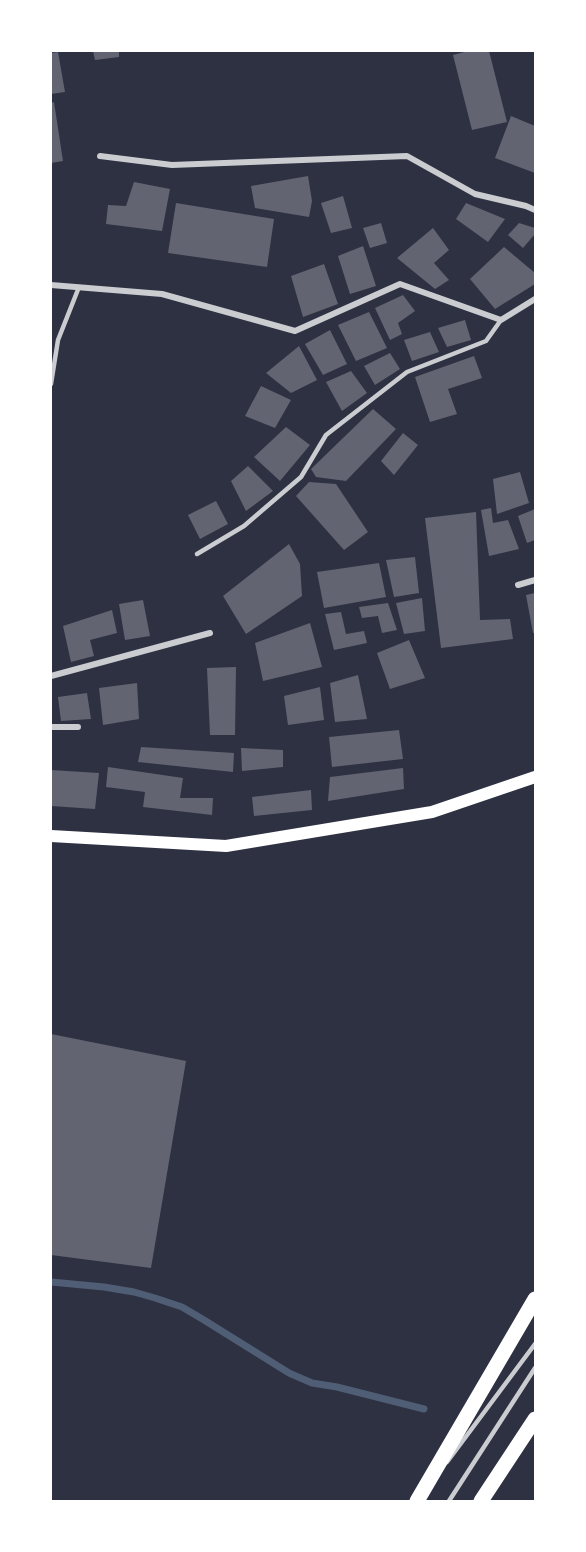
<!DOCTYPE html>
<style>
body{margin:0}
#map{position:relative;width:586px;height:1552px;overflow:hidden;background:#2d3142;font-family:"Alegreya Sans",sans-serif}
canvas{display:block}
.frame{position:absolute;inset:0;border:52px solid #fff;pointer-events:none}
</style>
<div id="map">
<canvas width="586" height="1552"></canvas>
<div class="frame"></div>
</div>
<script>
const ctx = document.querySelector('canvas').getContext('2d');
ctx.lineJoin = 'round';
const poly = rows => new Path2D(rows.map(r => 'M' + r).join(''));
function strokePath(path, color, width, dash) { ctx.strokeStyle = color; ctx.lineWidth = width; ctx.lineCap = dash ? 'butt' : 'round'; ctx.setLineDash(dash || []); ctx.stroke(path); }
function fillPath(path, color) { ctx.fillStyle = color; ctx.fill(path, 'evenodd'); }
const stream = poly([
 [51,1282,104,1287,134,1292,155,1298,182,1307,204,1320,289,1373,312,1383,337,1387,424,1409]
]);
const building = poly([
 [93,51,119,51,119,57,95,60],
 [468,51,489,51,507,122,472,130,453,55],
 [58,52,65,92,51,94,51,53],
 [54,102,63,161,51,163,51,103],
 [511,116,535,126,535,173,495,158],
 [308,176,312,201,309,217,255,208,251,186],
 [134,182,170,189,162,231,106,224,108,205,126,206],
 [343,196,352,228,331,233,321,203],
 [176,203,274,219,267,267,168,253],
 [466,203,505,219,488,242,456,219],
 [381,223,387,243,370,248,363,228],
 [519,223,535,228,535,234,523,248,508,235],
 [433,228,449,250,434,263,449,280,435,289,397,258],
 [363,246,376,286,350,294,338,256],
 [504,247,535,273,535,284,495,309,470,279],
 [324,264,338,304,303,317,291,276],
 [403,295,415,311,398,323,402,334,390,340,375,308],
 [369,312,387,348,356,361,338,325],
 [465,320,471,340,447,347,438,328],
 [330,330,347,364,323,375,305,344],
 [430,332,439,352,412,361,404,340],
 [299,346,317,380,291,393,266,373],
 [390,353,400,369,375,385,364,366],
 [474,356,482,378,448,389,457,414,430,422,415,377],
 [351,371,367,393,342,411,326,382],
 [261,386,291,400,275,428,245,416],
 [373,409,396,429,346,481,316,477,311,469],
 [286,427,310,445,280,481,254,457],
 [403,433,418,445,394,475,381,461],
 [248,466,273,491,246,511,231,481],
 [520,472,529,503,497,514,493,479],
 [309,482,336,484,368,532,344,550,296,496],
 [216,501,228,524,200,539,188,515],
 [491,508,493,523,508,520,519,549,489,556,481,510],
 [535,509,535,540,527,543,518,516],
 [476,512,480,620,510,619,513,639,441,648,425,518],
 [289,544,300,564,302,596,246,634,223,596],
 [415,557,419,593,394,597,386,560],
 [379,563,386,597,324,608,317,572],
 [535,593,535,633,533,633,526,595],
 [422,598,425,631,404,634,396,603],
 [143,600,150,636,125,640,119,604],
 [388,603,397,630,382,633,378,616,362,618,359,607],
 [112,610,117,633,90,640,94,656,71,662,63,626],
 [341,612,346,634,364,631,367,643,334,650,325,614],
 [310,623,322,667,263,681,255,643],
 [409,640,425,678,390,689,377,653],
 [236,667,235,735,210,735,207,668],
 [358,675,367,719,335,722,330,683],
 [137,683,139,719,103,725,99,688],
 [320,687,324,720,288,725,284,696],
 [87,693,91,719,61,721,58,697],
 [399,730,403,759,332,767,329,737],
 [141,747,234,753,233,772,138,762],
 [241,748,283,750,283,767,242,771],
 [108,767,183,778,180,798,213,798,212,815,143,807,145,792,106,787],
 [403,768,404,789,328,801,330,777],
 [51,770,99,773,95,809,51,806],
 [311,790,312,810,254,816,252,797],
 [51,1034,186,1061,151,1268,51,1255]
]);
const service = poly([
 [51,384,58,340,79,287],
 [197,554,244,526,301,477,326,435,407,372,486,341,501,320],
 [447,1462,535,1344],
 [449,1501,535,1368]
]);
const minor = poly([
 [100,156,172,165,407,156,475,194,526,206,535,210],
 [51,285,162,294,295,331,400,284,501,320,535,299],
 [518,585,535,580],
 [51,676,210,633],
 [51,727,78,727]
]);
const secondary = poly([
 [51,836,226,846,432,812,535,777]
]);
const primary = poly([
 [417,1501,535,1299],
 [481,1501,535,1419]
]);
strokePath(stream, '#4f5d75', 7);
fillPath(building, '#626471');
strokePath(service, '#caccd0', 4.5);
strokePath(minor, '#caccd0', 6);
strokePath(secondary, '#fff', 12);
strokePath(primary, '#fff', 15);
</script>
